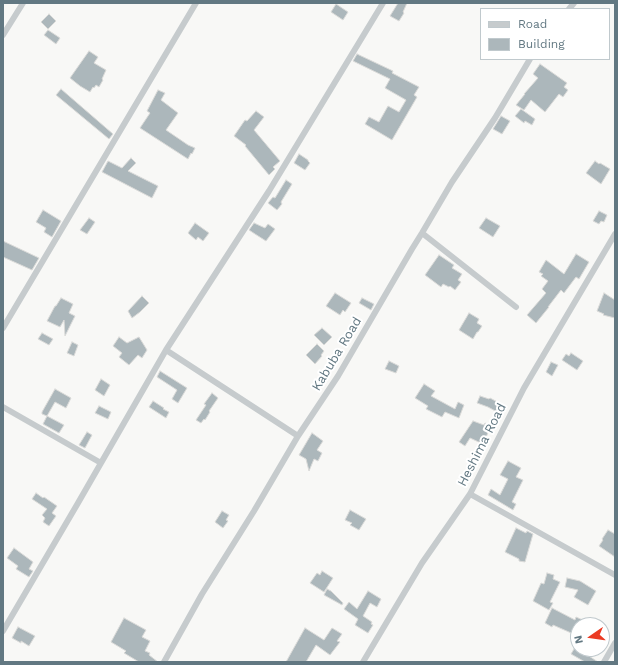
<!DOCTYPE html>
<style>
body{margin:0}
#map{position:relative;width:618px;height:665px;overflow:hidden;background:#f8f8f6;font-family:"Work Sans",sans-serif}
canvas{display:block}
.frame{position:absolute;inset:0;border:4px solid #627882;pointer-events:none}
.legend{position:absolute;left:480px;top:8px;width:130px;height:52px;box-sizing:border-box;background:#fff;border:1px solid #c0c9cd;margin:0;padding:5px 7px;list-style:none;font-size:12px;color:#627882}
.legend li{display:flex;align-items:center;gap:8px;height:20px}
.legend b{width:20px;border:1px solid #c0c9cd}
.north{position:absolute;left:570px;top:617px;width:40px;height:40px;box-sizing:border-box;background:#fff;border:1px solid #c0c9cd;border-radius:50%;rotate:257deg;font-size:11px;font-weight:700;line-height:16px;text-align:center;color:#627882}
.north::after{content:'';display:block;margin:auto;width:14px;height:18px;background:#eb3b23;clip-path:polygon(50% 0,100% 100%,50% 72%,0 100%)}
</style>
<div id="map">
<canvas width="618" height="665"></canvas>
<div class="frame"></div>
<ul class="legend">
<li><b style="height:5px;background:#c6cbcd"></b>Road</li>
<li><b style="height:11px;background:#acb7bb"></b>Building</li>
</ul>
<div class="north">N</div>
</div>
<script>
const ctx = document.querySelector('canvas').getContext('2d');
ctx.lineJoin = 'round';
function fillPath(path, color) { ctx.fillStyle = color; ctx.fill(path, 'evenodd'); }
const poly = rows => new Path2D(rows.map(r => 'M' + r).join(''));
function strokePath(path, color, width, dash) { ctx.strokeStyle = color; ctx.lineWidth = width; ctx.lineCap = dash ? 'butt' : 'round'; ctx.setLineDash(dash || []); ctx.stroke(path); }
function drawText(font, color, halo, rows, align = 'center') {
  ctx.font = font + ' "Work Sans",sans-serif'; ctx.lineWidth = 4; ctx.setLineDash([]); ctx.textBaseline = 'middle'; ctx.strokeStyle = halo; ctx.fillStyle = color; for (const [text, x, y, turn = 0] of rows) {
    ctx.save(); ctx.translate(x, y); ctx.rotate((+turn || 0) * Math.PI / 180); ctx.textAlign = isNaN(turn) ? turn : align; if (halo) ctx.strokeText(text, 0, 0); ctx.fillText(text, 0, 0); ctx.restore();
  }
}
const building = poly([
 [398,3,407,3,403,12,404,13,399,21,390,16,398,3],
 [336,4,348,12,343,20,331,12,336,4],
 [49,14,56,21,48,29,41,22,49,14],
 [48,30,60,38,56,44,44,35,48,30],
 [89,51,98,57,94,63,106,70,102,79,103,80,99,87,96,85,94,88,93,87,90,92,80,86,70,78,89,51],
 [357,54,393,71,392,73,419,87,414,95,417,97,392,140,365,124,369,117,379,122,388,106,399,112,406,100,385,88,390,79,353,61,357,54],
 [540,64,567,83,564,87,568,90,563,97,559,94,545,112,531,100,524,110,516,105,525,94,524,94,538,78,533,74,540,64],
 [61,89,113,134,109,139,56,95,61,89],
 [158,90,165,93,161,100,178,113,166,130,188,145,195,148,192,154,191,153,188,159,140,128,150,113,147,111,158,90],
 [521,109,535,119,532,125,525,121,524,123,515,116,521,109],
 [256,111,264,117,254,130,280,161,273,167,275,169,269,175,245,146,246,145,234,136,245,120,247,121,256,111],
 [501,116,510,121,502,134,493,129,501,116],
 [299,154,308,160,308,161,310,163,305,170,294,163,299,154],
 [131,158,136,163,128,171,158,186,152,198,102,172,108,161,122,168,131,158],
 [595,161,599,164,600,163,610,169,601,184,586,173,595,161],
 [286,180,292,184,281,202,282,204,277,210,268,203,273,197,275,198,286,180],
 [43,210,61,221,52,237,44,232,46,228,36,222,43,210],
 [599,211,607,215,604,222,601,221,599,224,593,221,599,211],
 [89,218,95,222,87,234,80,230,89,218],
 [486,218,500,226,493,237,479,228,486,218],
 [195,223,209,233,203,241,198,237,196,240,188,233,195,223],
 [254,223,265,228,268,224,275,229,266,241,255,234,249,230,254,223],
 [3,241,39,258,32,270,3,257,3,241],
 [576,254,589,262,579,279,576,277,564,293,561,290,548,307,549,307,536,323,527,315,546,293,542,289,548,281,541,276,543,274,539,272,546,260,564,274,576,254],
 [439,255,454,265,452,268,462,274,458,280,461,282,455,290,450,286,449,287,443,284,441,287,425,275,439,255],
 [335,293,351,303,345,312,343,310,340,315,326,306,335,293],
 [604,293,615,300,615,318,603,315,604,314,597,311,604,293],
 [142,296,149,303,140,312,132,318,128,311,142,296],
 [61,298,73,304,69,313,75,316,65,336,64,320,60,327,47,321,55,306,56,306,61,298],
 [362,298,374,304,371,310,359,303,362,298],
 [469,313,479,319,477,323,482,326,478,332,477,332,473,339,459,330,469,313],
 [322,328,332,337,324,345,314,335,322,328],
 [42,333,53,339,49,345,38,339,42,333],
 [119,337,127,343,139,337,147,350,142,358,138,355,129,365,119,357,122,353,113,346,119,337],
 [72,342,78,345,74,356,67,353,72,342],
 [317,344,324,351,321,355,322,356,315,364,306,355,317,344],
 [571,353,583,361,577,370,562,360,566,354,569,356,571,353],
 [389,361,399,366,396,373,385,369,389,361],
 [551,362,558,365,552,376,546,372,551,362],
 [160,371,187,388,178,403,172,399,177,390,157,377,160,371],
 [101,379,110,385,104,396,95,390,101,379],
 [424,384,435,391,431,396,455,409,458,402,464,405,459,418,445,412,442,417,426,409,428,406,415,398,424,384],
 [55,389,71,398,66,408,55,402,47,416,64,425,59,433,43,424,47,416,42,414,42,412,55,389],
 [212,393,218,398,209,411,210,412,205,420,204,419,201,423,196,420,206,405,204,404,212,393],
 [480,396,489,399,490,398,503,405,499,413,488,407,477,403,480,396],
 [153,401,164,408,163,409,169,412,166,418,149,407,153,401],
 [99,406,111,412,108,419,95,413,99,406],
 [473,421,484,425,485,423,491,426,483,444,470,438,465,446,459,442,473,421],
 [87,432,92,435,85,448,79,445,87,432],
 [312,433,323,441,317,450,322,453,318,461,314,459,309,471,306,459,299,455,312,433],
 [508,461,521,468,516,477,523,480,512,502,516,504,513,510,488,495,491,489,500,495,508,479,500,475,508,461],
 [36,493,43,498,44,497,57,506,52,513,56,516,49,526,43,522,45,518,42,515,47,509,32,499,36,493],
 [350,510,366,519,359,530,350,525,352,523,345,520,350,510],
 [222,511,229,515,226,520,228,521,223,528,215,522,222,511],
 [516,528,526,533,527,531,533,534,525,562,519,561,519,559,505,552,516,528],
 [608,530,615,534,615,557,599,546,603,540,602,539,608,530],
 [14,548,33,562,29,569,33,571,29,577,16,569,18,566,7,558,14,548],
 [322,571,333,578,324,592,310,583,317,573,320,575,322,571],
 [547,573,554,575,553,579,560,582,550,602,553,603,549,610,533,601,541,583,544,584,547,573],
 [567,578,580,581,596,591,588,605,574,597,578,590,565,587,567,578],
 [327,589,331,591,343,603,342,605,324,595,327,589],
 [368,591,381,599,377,607,370,603,363,616,372,622,371,624,373,625,368,633,355,625,358,619,344,609,349,602,357,609,368,591],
 [552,608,575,620,576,617,594,625,578,625,578,636,553,625,552,627,545,623,552,608],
 [124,618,146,630,142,637,150,641,145,651,150,653,149,655,158,662,139,662,124,653,126,651,111,642,124,618],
 [18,627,35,636,29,646,21,641,21,643,12,638,18,627],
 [305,628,324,640,332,628,342,634,337,641,340,642,330,655,316,645,306,662,286,662,305,628],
 [574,649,583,649,591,653,589,656,598,662,585,662,571,654,574,649]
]);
const minor = poly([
 [569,9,574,3],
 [3,35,23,3],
 [422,233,516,307],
 [3,328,196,3],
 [166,350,298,436],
 [3,407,101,463],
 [470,494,615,575],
 [3,631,78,503,166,350,269,191,383,3],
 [164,662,202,594,254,511,298,436,338,376,412,249,422,233,452,182,495,118,530,59],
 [363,662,422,563,470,494,524,388,615,234],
 [604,662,615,643]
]);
const streetNames = [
 ["Kabuba Road",337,354,-59],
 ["Heshima Road",482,445,-63]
];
fillPath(building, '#acb7bb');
strokePath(building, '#dadad8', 1);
strokePath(minor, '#c6cbcd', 6);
drawText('13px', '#627882', '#fff', streetNames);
</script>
